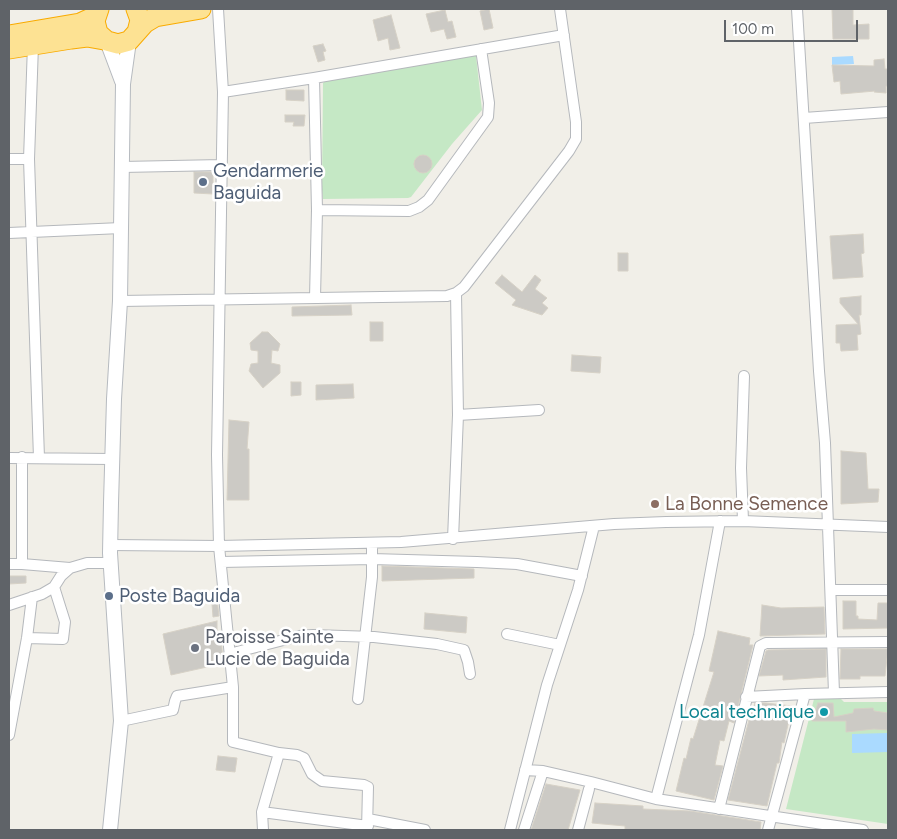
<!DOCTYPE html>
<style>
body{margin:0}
#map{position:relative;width:897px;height:839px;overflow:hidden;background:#f1efe8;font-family:Figtree,sans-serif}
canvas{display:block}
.frame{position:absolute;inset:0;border:10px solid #5f6368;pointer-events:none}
.scale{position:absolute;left:724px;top:20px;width:134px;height:22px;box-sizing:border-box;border:2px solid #5f6368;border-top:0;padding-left:6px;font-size:15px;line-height:18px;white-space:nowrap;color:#5f6368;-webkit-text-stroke:4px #fff;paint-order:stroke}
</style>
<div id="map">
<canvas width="897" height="839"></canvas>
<div class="frame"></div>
<div class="scale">100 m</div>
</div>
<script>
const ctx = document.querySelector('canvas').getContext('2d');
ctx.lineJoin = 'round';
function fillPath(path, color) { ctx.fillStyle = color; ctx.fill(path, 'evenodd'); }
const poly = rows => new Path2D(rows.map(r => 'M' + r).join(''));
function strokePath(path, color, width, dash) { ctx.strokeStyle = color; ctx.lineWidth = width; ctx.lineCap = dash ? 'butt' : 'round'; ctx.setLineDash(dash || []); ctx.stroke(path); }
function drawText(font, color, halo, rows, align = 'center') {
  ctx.font = font + ' Figtree,sans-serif'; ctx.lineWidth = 5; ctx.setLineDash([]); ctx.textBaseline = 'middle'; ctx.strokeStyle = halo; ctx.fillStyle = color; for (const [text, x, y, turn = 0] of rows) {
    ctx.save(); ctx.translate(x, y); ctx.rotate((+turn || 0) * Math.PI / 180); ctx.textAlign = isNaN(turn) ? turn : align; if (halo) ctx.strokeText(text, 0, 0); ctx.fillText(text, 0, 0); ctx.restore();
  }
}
const green = poly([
 [471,52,476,56,482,110,452,144,411,197,408,198,323,199,322,190,323,83,326,80],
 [836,694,844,702,888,702,888,824,786,809,814,699]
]);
const water = poly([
 [853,56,854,64,832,65,832,57],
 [888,733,888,752,852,753,852,734]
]);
const building = poly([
 [489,9,493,28,484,30,480,11,489,9],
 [832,9,853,9,853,25,869,24,869,39,833,39,832,9],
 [445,10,448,22,452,21,456,37,447,39,444,29,431,32,426,14,445,10],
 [391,15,400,48,390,50,388,38,378,41,373,20,391,15],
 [323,44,326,51,323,52,325,60,318,62,313,46,323,44],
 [884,59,885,69,888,69,888,86,886,86,886,93,874,92,875,91,841,94,840,81,834,82,832,65,874,66,874,60,884,59],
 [286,90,304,90,304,101,286,100,286,90],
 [285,115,305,115,304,126,293,126,294,122,285,122,285,115],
 '414 164a9 9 0 1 1 18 0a9 9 0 1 1-18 0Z',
 [194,172,213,172,213,194,194,193,194,172],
 [863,234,864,253,861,254,863,277,833,279,830,236,863,234],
 [618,253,628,253,628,271,618,271,618,253],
 [502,275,522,292,535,275,541,280,535,289,547,298,542,303,548,308,542,315,512,305,516,300,495,283,502,275],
 [861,296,861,315,859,315,861,334,857,335,858,350,841,351,840,343,836,343,836,325,858,324,840,303,840,298,861,296],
 [351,305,352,315,292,316,292,307,351,305],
 [370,322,383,322,383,341,370,341,370,322],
 [262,332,268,332,280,344,278,351,272,350,271,363,280,365,280,373,263,388,249,371,251,364,258,363,258,351,251,350,250,343,262,332],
 [572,355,601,357,600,373,571,371,572,355],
 [291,382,301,382,301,395,291,396,291,382],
 [353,384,354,398,316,400,316,385,353,384],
 [229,420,249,422,247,449,249,449,249,500,227,500,229,420],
 [841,451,866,453,868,489,879,489,878,502,841,504,841,451],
 [382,566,474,569,474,578,382,581,382,566],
 [9,576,26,576,26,583,9,584,9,576],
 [216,590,219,616,213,617,211,591,216,590],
 [843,601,856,601,856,616,858,616,858,619,877,620,878,603,888,603,888,628,843,629,843,601],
 [762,605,781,608,824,607,825,634,760,636,762,605],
 [425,613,467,617,466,633,424,629,425,613],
 [217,621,217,632,221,638,223,660,216,661,216,665,171,675,163,634,217,621],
 [718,631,750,638,749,645,753,645,734,723,729,721,724,741,720,740,715,765,723,766,714,800,676,791,684,758,686,759,691,738,693,739,714,672,709,671,718,631],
 [826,649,826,677,783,680,783,675,759,676,766,651,768,650,826,649],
 [841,649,888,649,885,676,860,676,860,679,840,679,841,649],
 [755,703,766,703,792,706,784,743,782,742,779,763,777,763,767,806,728,800,750,716,755,703],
 [818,703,833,703,834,717,853,713,854,709,873,708,874,711,888,713,888,730,874,729,846,732,846,721,812,721,818,703],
 [218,756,237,758,235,772,216,770,218,756],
 [546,784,580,790,568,830,531,830,546,784],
 [595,803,643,806,643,809,690,811,761,822,760,830,625,830,625,826,592,823,595,803]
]);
const street = poly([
 [218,9,223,92,217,455,219,546,233,687,233,742,279,753,297,755,304,758,312,774,322,781,364,785,368,787,367,830],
 [797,9,819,371,825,443,834,693],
 [33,45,29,159,39,458],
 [314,78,317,210,315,298],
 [223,92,314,78,564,35],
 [804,118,888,112],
 [9,159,29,159],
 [122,167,222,165],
 [317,210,409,211,419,207,428,200,488,117,489,103,481,49],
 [9,233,121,228],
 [120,301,447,296,456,293,464,287,569,151,576,139,576,122,560,9],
 [458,415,539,410],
 [22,457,22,564],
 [9,458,112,459],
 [743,521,741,468,744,376],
 [453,539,458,415,456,293],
 [110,545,219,546,401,542,614,524,666,522,743,521,888,527],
 [221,562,372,559,477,562,517,564,582,576],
 [9,564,22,564,70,568,87,563,111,563],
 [831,590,888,590],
 [9,605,42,594,54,587,61,576,70,568],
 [507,634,560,645],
 [27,638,63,639,65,622,54,587],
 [229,654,299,636,313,635,374,637,437,644,464,650,468,662,470,674],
 [746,697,805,694],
 [358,699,372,577,372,543],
 [121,721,173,710,175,701,177,696,233,687],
 [9,735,27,638,32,597],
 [525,770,543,771,591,782,656,799,863,830],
 [656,799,699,635,720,521],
 [719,809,760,646,766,643,888,642],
 [262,812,368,826],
 [368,819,425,830],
 [263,830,262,812,279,753],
 [510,830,547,685,578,590,594,526],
 [524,830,543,771],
 [578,830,589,789],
 [768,830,805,694,888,692]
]);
const secondary = poly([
 [107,41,122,81],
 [110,830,121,721,110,553,111,503,114,399,120,301,123,84,129,41]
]);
const highway = poly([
 [99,9,95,21,98,33,107,41,118,44,129,41,137,32,140,20,136,9],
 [137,32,145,23,155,17,201,9],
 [9,35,80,23,95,16],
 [9,49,71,39,87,37,104,40]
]);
const markers = [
 [203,182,5,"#5c6f8a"],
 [655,504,5,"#8d6e63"],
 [109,596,5,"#5c6f8a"],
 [195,648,5,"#6b7280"],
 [824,712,5,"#0f9aa8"]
];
const serviceNames = [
 ["Gendarmerie",213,171],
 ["Baguida",213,193],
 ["Poste Baguida",119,596]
];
const educationNames = [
 ["La Bonne Semence",665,504]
];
const worshipNames = [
 ["Paroisse Sainte",205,637],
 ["Lucie de Baguida",205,659]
];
const cultureNames = [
 ["Local technique",814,712]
];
fillPath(green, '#c5e8c5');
fillPath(water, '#aadaff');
fillPath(building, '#cccac5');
strokePath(building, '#d6d1c6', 1);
strokePath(street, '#b5b8bc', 12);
strokePath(secondary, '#b6babf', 16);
strokePath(highway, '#f9ab00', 21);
strokePath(street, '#fff', 10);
strokePath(secondary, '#fff', 14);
strokePath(highway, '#fde293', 19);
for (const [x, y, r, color] of markers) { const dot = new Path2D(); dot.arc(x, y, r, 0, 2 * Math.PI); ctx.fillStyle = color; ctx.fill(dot); strokePath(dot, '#fff', 2); }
drawText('19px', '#4e5e75', '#fff', serviceNames, 'left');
drawText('19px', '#785e54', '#fff', educationNames, 'left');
drawText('19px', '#5b616d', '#fff', worshipNames, 'left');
drawText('19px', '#0d838f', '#fff', cultureNames, 'right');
</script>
